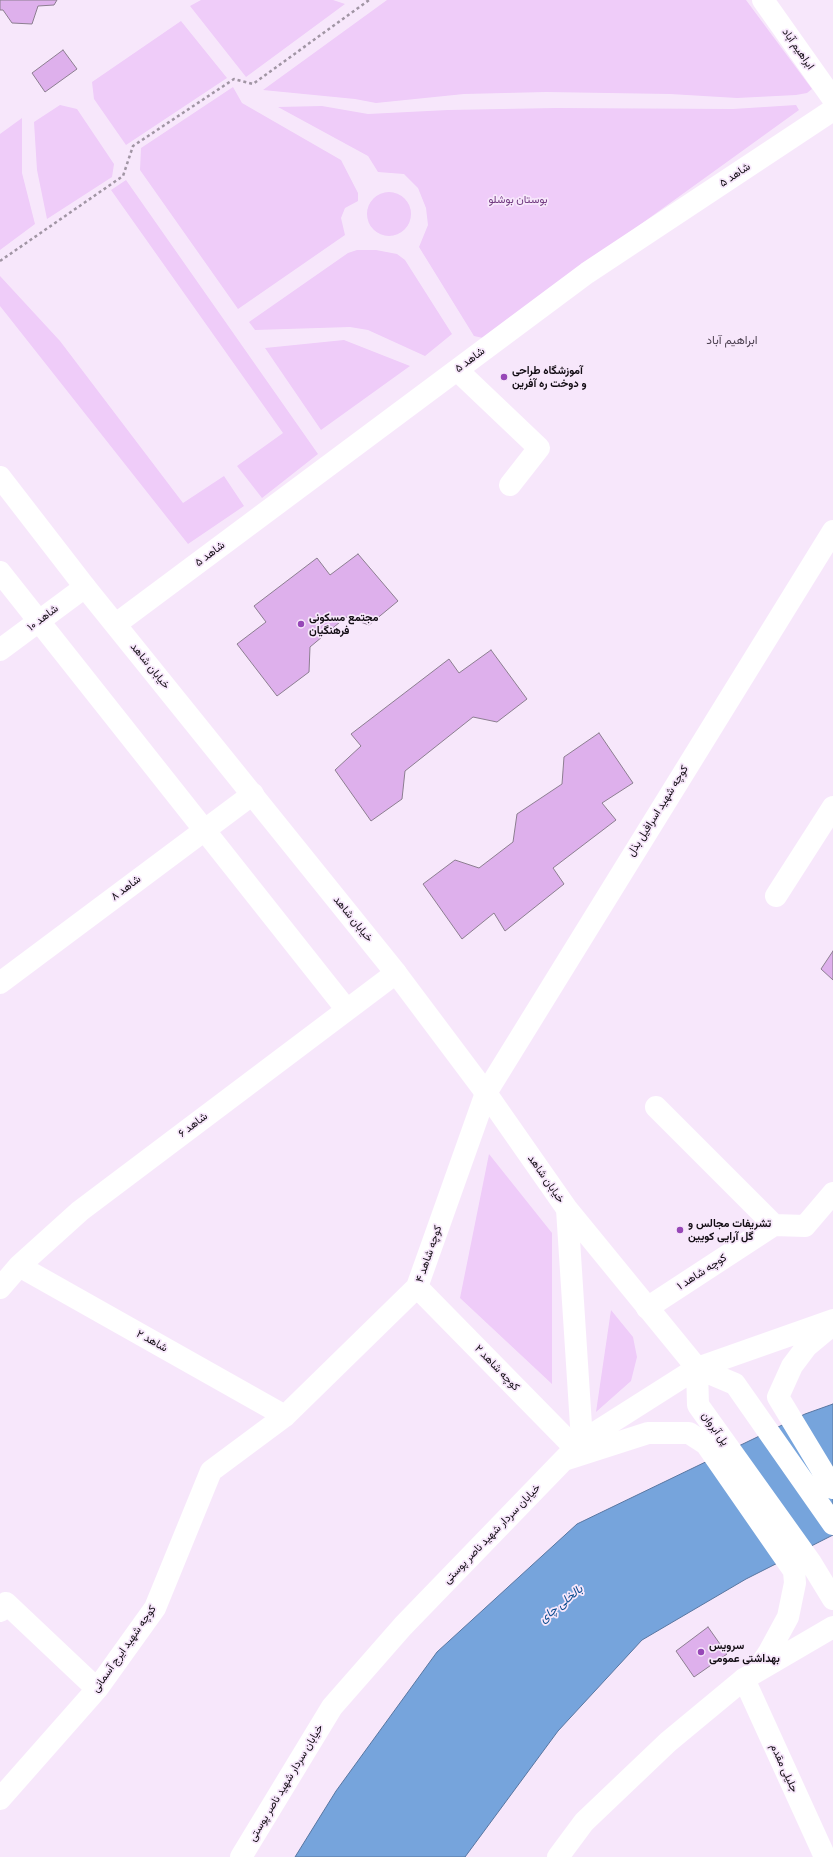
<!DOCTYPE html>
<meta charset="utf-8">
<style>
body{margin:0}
canvas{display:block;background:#f7e7fb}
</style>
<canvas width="833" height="1857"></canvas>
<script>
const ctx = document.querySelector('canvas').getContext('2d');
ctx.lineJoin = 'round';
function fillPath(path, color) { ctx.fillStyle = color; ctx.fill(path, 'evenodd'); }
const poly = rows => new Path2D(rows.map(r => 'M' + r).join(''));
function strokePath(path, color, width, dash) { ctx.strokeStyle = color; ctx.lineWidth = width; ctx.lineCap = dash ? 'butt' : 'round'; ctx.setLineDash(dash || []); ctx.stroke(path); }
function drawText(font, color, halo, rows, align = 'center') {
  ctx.font = font + ' Karla,Vazirmatn,sans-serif'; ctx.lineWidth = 3.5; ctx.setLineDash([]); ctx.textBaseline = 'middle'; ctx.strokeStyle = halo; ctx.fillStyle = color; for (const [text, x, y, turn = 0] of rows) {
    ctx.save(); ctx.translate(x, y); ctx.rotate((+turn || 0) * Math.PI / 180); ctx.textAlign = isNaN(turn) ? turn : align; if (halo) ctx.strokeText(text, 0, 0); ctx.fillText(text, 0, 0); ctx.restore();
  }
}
const green = poly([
 [201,0,333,0,345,4,246,77,190,6],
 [387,0,746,0,812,89,807,93,796,95,737,98,670,94,546,92,464,94,376,103,355,99,263,90],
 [181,21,227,78,126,145,94,99,92,82],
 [233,87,242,103,341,160,358,193,358,201,345,208,341,218,345,235,238,309,140,170,141,148],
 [60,105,77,109,114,164,112,177,47,219,37,170,34,122],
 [796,105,799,110,483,338,474,336,419,247,428,225,426,208,418,188,404,174,378,172,368,156,278,107,322,106,368,114,448,110,556,108,733,109],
 [22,118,22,173,35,224,0,250,0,134],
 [126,180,318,454,262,498,237,466,283,433,111,190],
 '367 214a22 22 0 1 1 44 0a22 22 0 1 1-44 0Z',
 [357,250,376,250,397,254,405,260,452,334,425,356,368,330,350,327,255,330,249,322,348,253],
 [0,276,60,341,183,503,224,476,244,506,188,544,0,306],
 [344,340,410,366,321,430,265,348],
 [489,1154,552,1233,552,1384,460,1298],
 [611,1310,633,1337,637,1357,631,1381,596,1412]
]);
const water = poly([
 [833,1404,833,1535,746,1579,642,1640,558,1731,465,1857,295,1857,336,1791,437,1652,577,1524,805,1414,833,1404]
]);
const building = poly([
 [0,0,57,0,54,5,38,6,32,24,12,23,3,10,0,10,0,0],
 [63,50,77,69,45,92,32,73,63,50],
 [358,554,398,601,369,625,346,617,310,647,309,672,277,696,237,644,266,622,254,606,317,558,330,575,358,554],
 [491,650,527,699,497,722,473,717,405,771,402,799,371,821,335,770,361,746,351,734,449,659,459,673,491,650],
 [599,733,633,783,602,803,616,820,553,868,564,884,505,931,494,913,462,939,423,884,455,860,479,868,513,842,517,814,562,784,564,757,599,733],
 [833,951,833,980,821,969,833,951],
 [708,1627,727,1654,694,1677,676,1651,708,1627]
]);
const path = poly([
 [0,261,123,176,133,146,234,79,253,84,369,0]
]);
const minor = poly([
 [763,0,833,99],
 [457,370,539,448,510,485],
 [0,572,347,1010],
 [116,624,587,273,833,110],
 [0,650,85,587],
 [776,896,833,807],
 [0,983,253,794],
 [656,1107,774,1225],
 [19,1266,285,1416],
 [417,1287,576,1449],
 [0,1288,19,1266,80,1211,396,973],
 [647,1308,774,1225,805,1226,833,1193],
 [0,1611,6,1603,97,1689],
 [744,1679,825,1857],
 [0,1799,97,1689,155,1608,211,1471,285,1416,417,1287,486,1093,833,531]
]);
const major = poly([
 [0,477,85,587,396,973,486,1093,567,1209,697,1368,735,1384,833,1524],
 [567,1209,582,1441],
 [831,1326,807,1346,792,1366,778,1397,833,1488],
 [697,1368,698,1405,811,1563,833,1599],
 [567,1459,648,1433,689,1433,706,1444,794,1571,795,1583,788,1617,769,1652,756,1672],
 [241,1857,332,1707,403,1626,582,1441,697,1368,833,1320],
 [558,1857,584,1822,668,1742,744,1679,833,1627]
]);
const markers = [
 [504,377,4,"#9747b7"],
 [301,624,4,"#9747b7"],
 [680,1230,4,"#9747b7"],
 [701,1652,4,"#9747b7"]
];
const streetNames = [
 ["ابراهیم آباد",798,49,55],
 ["شاهد ۵",735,175,-34],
 ["شاهد ۵",470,360,-37],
 ["شاهد ۵",210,554,-37],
 ["شاهد ۱۰",43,618,-37],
 ["خیابان شاهد",150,666,51],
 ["کوچه شهید اسرافیل بذل",658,811,-58],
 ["شاهد ۸",126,888,-37],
 ["خیابان شاهد",353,919,51],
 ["شاهد ۶",193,1125,-37],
 ["خیابان شاهد",546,1179,55],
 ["کوچه شاهد ۴",429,1254,-71],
 ["کوچه شاهد ۱",702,1272,-33],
 ["شاهد ۲",152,1341,29],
 ["کوچه شاهد ۲",497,1368,46],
 ["پل آبروان",715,1429,54],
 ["خیابان سردار شهید ناصر پوستی",492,1534,-46],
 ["کوچه شهید ایرج آسمانی",124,1649,-55],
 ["جلیلی مقدم",784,1768,65],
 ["خیابان سردار شهید ناصر پوستی",286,1783,-59]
];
const parkNames = [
 ["بوستان بوشلو",518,200]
];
const poiNames = [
 ["آموزشگاه طراحی",512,371],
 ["و دوخت ره آفرین",512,384],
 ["مجتمع مسکونی",309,618],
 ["فرهنگیان",309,631],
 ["تشریفات مجالس و",688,1224],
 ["گل آرایی کویین",688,1237],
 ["سرویس",709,1646],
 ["بهداشتی عمومی",709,1659]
];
const neighbourhoodNames = [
 ["ابراهیم آباد",732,341]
];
const waterNames = [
 ["بالخلی چای",561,1604,-39]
];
fillPath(green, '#efccf9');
fillPath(water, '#76a4dc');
strokePath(water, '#5876a0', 1);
fillPath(building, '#deb0ec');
strokePath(building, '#8c7e90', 1);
strokePath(path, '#a195a4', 2.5, [3, 3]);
strokePath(minor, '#fff', 22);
strokePath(major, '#fff', 22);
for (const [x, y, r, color] of markers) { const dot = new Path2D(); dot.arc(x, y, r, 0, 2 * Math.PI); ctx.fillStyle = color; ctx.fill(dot); strokePath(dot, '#f7e7fb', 1.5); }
drawText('11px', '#120c13', '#f7e7fb', streetNames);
drawText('11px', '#6f377e', '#f7e7fb', parkNames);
drawText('bold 11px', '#120c13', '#f7e7fb', poiNames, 'left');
drawText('12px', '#4e4252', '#f7e7fb', neighbourhoodNames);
drawText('italic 12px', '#094b8e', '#f7e7fb', waterNames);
</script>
